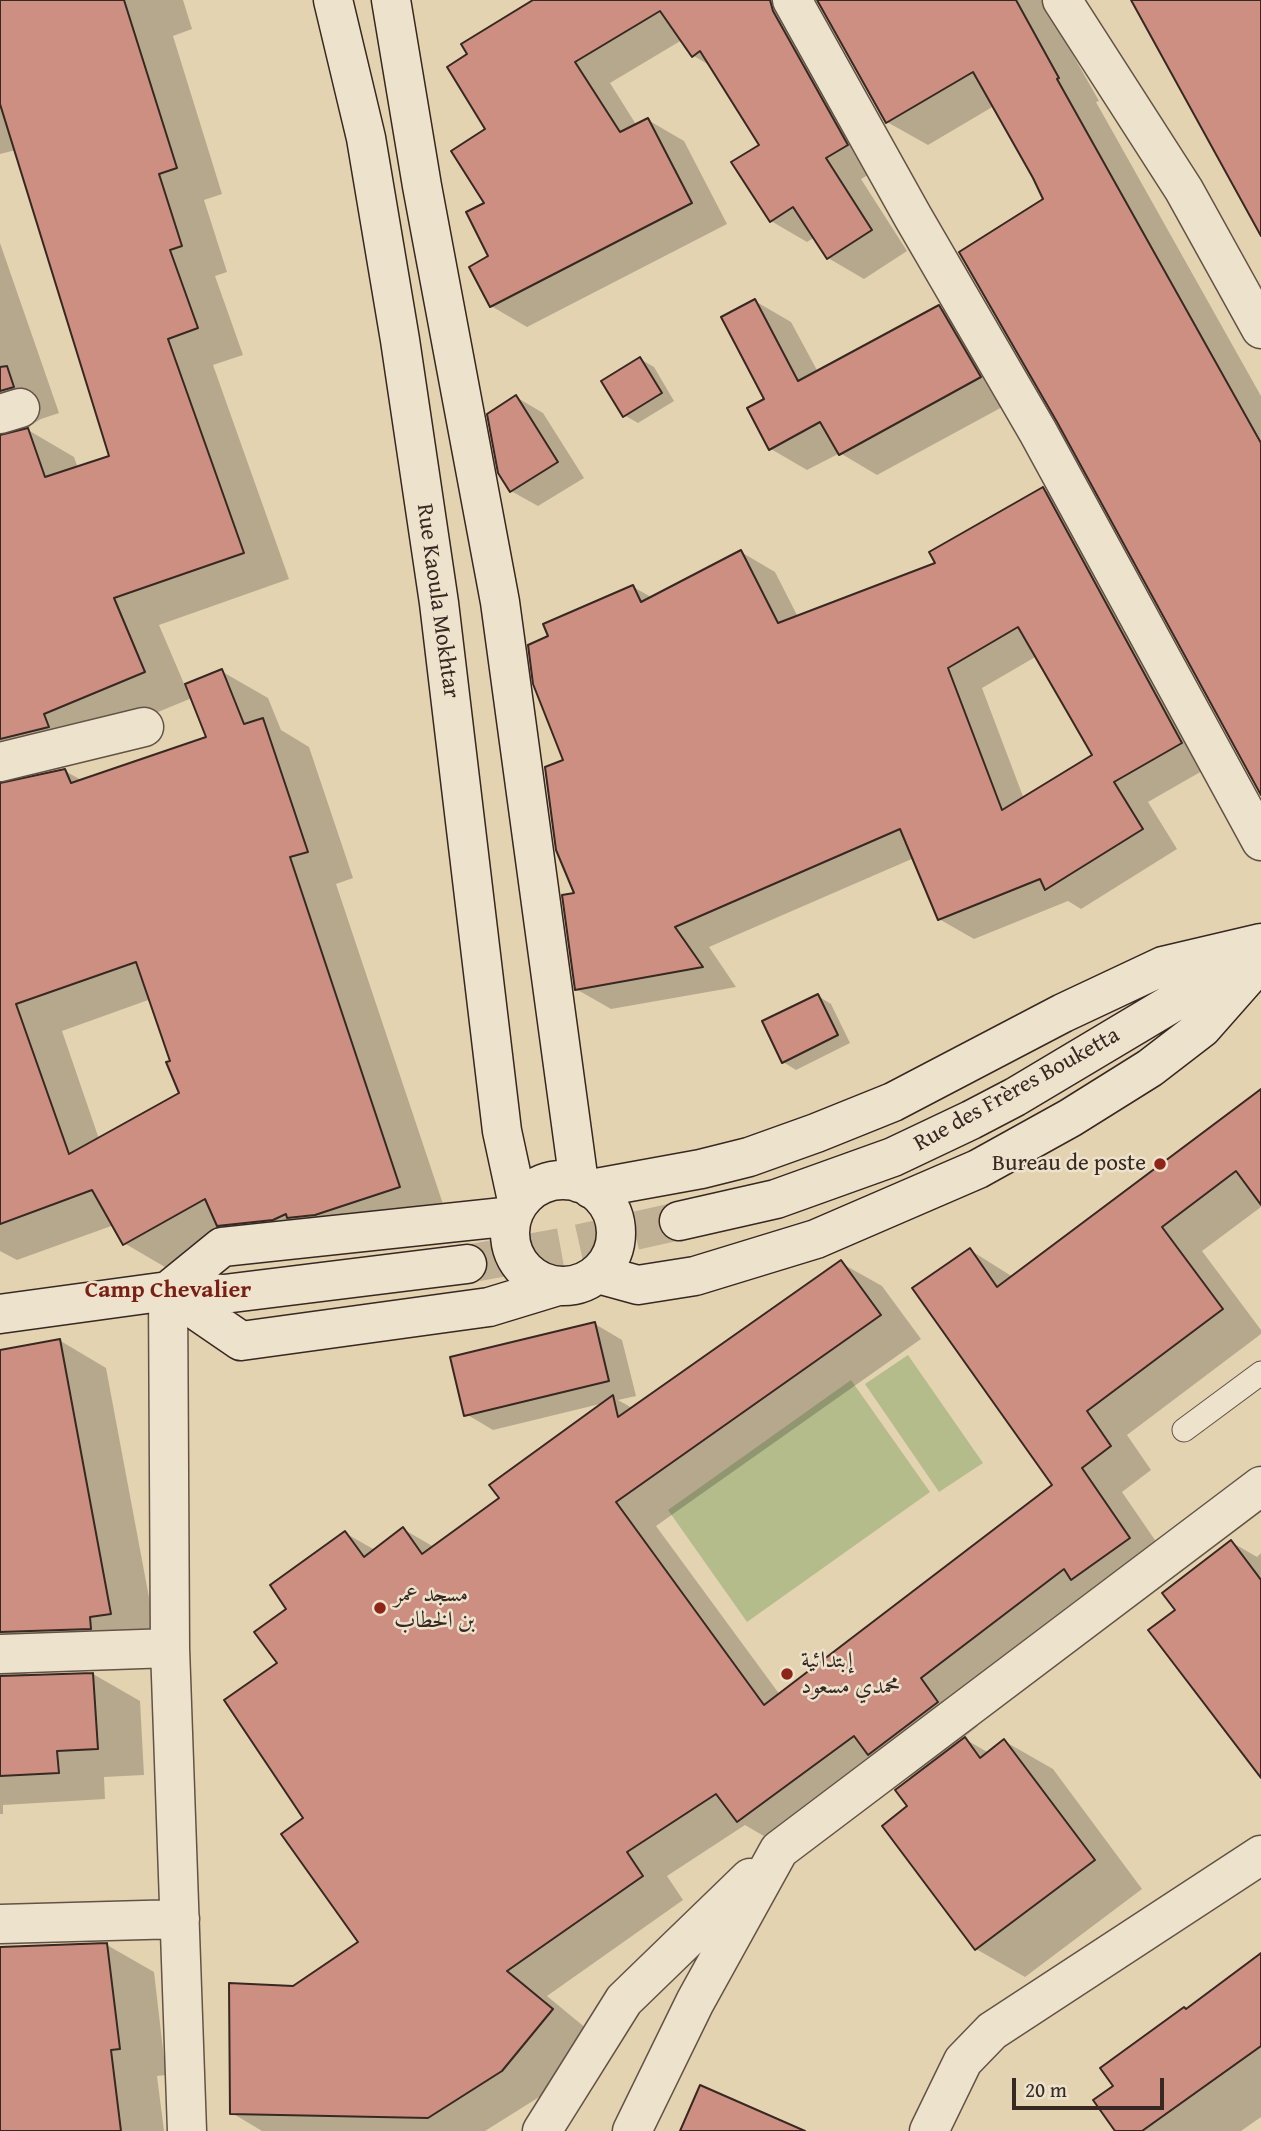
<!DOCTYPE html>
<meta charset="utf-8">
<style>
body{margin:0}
#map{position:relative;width:1261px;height:2131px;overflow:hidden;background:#e4d3b1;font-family:"Gentium Book Plus",serif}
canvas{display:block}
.scale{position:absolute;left:1012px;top:2078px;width:152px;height:32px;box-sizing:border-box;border:4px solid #372822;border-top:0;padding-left:9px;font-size:21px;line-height:24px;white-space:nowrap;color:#372822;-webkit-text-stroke:5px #ede2cc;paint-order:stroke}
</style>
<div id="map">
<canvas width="1261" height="2131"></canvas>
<div class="scale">20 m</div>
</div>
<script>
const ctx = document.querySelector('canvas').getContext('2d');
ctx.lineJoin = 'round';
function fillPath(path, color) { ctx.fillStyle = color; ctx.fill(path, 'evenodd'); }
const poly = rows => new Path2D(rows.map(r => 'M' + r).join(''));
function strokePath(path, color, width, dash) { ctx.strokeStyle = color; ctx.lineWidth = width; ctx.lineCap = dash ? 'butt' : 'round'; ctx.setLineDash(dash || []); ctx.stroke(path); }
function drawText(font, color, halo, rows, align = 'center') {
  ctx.font = font + ' "Gentium Book Plus",Amiri,serif'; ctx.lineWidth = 5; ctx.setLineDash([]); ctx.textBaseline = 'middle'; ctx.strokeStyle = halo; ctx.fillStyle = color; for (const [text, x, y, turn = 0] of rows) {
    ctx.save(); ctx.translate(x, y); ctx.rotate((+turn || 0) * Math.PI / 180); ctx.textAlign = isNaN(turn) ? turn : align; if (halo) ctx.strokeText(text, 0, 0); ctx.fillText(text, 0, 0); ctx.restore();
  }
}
const green = poly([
 [908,1355,983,1463,939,1492,865,1384],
 [851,1380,930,1492,747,1622,668,1510]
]);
const shadow = poly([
 [0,0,183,0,192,29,173,36,222,194,204,200,227,272,215,276,243,355,213,365,289,579,159,625,185,686,221,671,268,698,281,730,309,747,353,878,336,884,446,1213,170,1270,124,1243,114,1225,17,1260,0,1251,0,243,59,413,41,419,31,425,28,430,74,457,78,468,111,458,16,150,0,154],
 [192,698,208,738,83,781,65,771,27,780,32,772,90,740],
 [151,999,181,1094,99,1139,62,1031],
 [578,0,775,0,883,166,861,179,907,251,864,279,828,258,815,237,807,242,771,221,733,163,762,145,711,66,694,56,682,40,610,83,637,126,648,120,684,141,727,224,527,327,491,306,487,203,487,130],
 [817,0,1042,0,1099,101,1096,102,1261,396,1261,773,1046,200,994,106,928,145,887,122],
 [755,301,791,322,818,372,939,307,976,328,1017,399,877,475,840,453,807,470,771,449],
 [640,359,654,367,674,401,638,423,624,415],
 [516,397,543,413,584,478,538,506,511,491],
 [1043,489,1078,509,1216,763,1148,802,1177,849,1081,909,1068,901,974,939,939,919,914,858,709,947,736,987,611,1009,576,989,576,894,565,761,551,637,633,587,653,598,741,552,775,572,798,617,938,564],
 [1037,656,1095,756,1024,799,982,688],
 [818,996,831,1004,850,1043,796,1070,783,1062],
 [1261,1091,1261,1207,1202,1251,1261,1330,1261,1334,1127,1435,1151,1470,1122,1492,1170,1562,961,1703,978,1726,963,1738,989,1753,1004,1741,1053,1769,1142,1889,1025,1977,976,1949,910,1807,913,1779,889,1765,779,1845,745,1825,667,1876,683,1900,547,1996,593,2034,544,2094,485,2131,262,2131,232,2113,293,1988,360,1942,306,1819,279,1664,289,1610,345,1533,375,1550,403,1529,434,1547,501,1498,604,1403,493,1430,466,1414,595,1324,622,1340,636,1396,618,1400,634,1409,841,1263,882,1286,921,1339,656,1526,780,1695,1055,1485,970,1250,1013,1277],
 [59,1340,106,1368,157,1640,27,1671,26,1677,93,1674,140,1701,144,1775,104,1777,105,1799,3,1805,3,1814,0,1814,0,1352],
 [1231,1542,1257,1557,1261,1553,1261,1762,1177,1610],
 [107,1945,154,1972,166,2075,157,2076,164,2131,0,2131,0,1949],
 [1261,1956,1261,2117,1241,2131,1117,2131,1115,2086]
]);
const building = poly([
 [0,0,124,0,177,168,159,174,182,246,170,250,198,328,168,339,244,553,114,598,145,672,44,714,49,727,0,739,0,435,28,428,45,477,109,456,0,104,0,0],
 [533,0,770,0,773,11,848,145,826,158,872,230,827,259,793,207,770,222,731,162,759,145,700,51,692,57,660,11,575,62,620,132,648,118,692,203,490,307,469,267,488,256,466,212,484,203,451,151,485,129,447,67,467,54,461,44,533,0],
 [817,0,1016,0,1059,78,1057,79,1261,443,1261,795,1057,422,959,252,1043,199,1033,178,973,72,886,123,817,0],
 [1131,0,1261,0,1261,236,1131,0],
 [755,299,798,381,939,305,981,377,839,455,820,422,769,450,747,408,764,399,721,317,755,299],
 [640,357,662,393,623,417,601,381,640,357],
 [7,366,14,387,0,391,0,367,7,366],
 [516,395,558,462,510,492,498,473,487,414,516,395],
 [1043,487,1182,743,1114,782,1143,829,1045,890,1040,879,938,920,900,829,675,927,703,967,575,990,562,895,574,893,556,850,545,767,563,760,533,684,528,645,548,636,543,624,633,585,641,602,741,550,778,623,935,563,929,552,1043,487],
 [1018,627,1092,755,1002,810,948,668,1018,627],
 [222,669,244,724,263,718,308,852,290,857,400,1187,315,1215,287,1218,286,1214,273,1220,217,1226,205,1199,123,1245,92,1190,0,1224,0,783,65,769,71,783,206,737,185,684,222,669],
 [136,962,170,1061,166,1062,179,1093,69,1154,16,1004,136,962],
 [818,994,838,1035,782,1063,762,1021,818,994],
 [1261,1089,1261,1205,1236,1171,1162,1227,1223,1309,1087,1411,1111,1446,1082,1468,1130,1538,1071,1580,1064,1569,921,1678,938,1702,868,1755,854,1736,737,1822,716,1794,627,1852,643,1876,507,1971,553,2009,502,2071,428,2118,230,2114,229,1983,293,1986,358,1942,281,1834,303,1818,224,1700,277,1663,254,1632,286,1609,270,1585,345,1531,364,1557,403,1527,422,1554,499,1498,489,1485,613,1395,618,1417,841,1260,881,1315,616,1502,764,1705,1052,1485,912,1288,970,1248,997,1287,1261,1089],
 [595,1322,609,1381,464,1416,450,1357,595,1322],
 [60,1339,111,1614,90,1617,91,1629,0,1632,0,1350,60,1339],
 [1231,1540,1261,1580,1261,1778,1148,1630,1175,1610,1162,1593,1231,1540],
 [93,1673,98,1749,57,1751,59,1773,0,1776,0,1676,93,1673],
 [965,1737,980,1758,1004,1739,1095,1860,975,1950,882,1826,907,1806,895,1790,965,1737],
 [107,1943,120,2049,111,2050,121,2131,0,2131,0,1947,107,1943],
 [1261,1953,1261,2046,1142,2131,1115,2131,1093,2100,1113,2086,1100,2068,1184,2007,1186,2009,1261,1953],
 [700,2085,805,2131,680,2131,700,2085]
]);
const secondaryTunnel = poly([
 [467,1264,567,1246,679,1221]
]);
const lane = poly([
 [1184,1430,1261,1373]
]);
const street = poly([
 [792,0,913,217,1038,432,1261,841],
 [1062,0,1184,190,1261,329],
 [0,414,20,408],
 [0,762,144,727],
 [168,1291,170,1648,187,2131],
 [0,1654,170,1648],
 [0,1924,180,1919],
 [542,2131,624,2000,750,1878],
 [632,2131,695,2002,779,1850,1261,1486],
 [929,2131,963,2061,992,2031,1261,1855]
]);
const secondary = poly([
 [333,0,366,138,400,340,439,603,502,1131,518,1205],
 [391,0,422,186,500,602,579,1183],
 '510 1233a53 53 0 1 1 106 0a53 53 0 1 1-106 0Z',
 [591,1189,701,1169,749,1157,816,1133,893,1102,1063,1013,1163,966,1261,943],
 [513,1216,222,1247,168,1291,241,1341,489,1307,558,1286],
 [679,1221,776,1199,893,1157,971,1120,1015,1097,1248,958],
 [598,1274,638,1285,695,1276,816,1239,978,1169,1070,1118,1150,1068,1202,1028,1261,961],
 [0,1314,168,1291,224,1294,467,1264]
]);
const markers = [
 [1160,1164,7,"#8f2418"],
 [380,1608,7,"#8f2418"],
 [787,1674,7,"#8f2418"]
];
const streetNames = [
 ["Rue Kaoula Mokhtar",437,601,82],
 ["Rue des Frères Bouketta",1017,1090,-29]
];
const poiNames = [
 ["Bureau de poste",1146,1164,"right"],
 ["مسجد عمر",394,1595],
 ["بن الخطاب",394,1621],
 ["إبتدائية",801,1661],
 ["محمدي مسعود",801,1687]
];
const neighbourhoodNames = [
 ["Camp Chevalier",168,1291]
];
fillPath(green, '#b4bc8c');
fillPath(shadow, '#0003');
fillPath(building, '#cd8f81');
strokePath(building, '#372822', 2);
strokePath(secondaryTunnel, '#c1b194', 38, [38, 19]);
strokePath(lane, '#625346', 25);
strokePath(street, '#625346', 41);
strokePath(secondary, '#372822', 41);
strokePath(lane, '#ede2cc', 23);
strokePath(street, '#ede2cc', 38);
strokePath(secondary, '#ede2cc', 38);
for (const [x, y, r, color] of markers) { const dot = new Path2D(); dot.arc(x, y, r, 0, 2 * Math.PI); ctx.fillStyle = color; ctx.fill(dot); strokePath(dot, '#ede2cc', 2.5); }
drawText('23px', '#372822', '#ede2cc', streetNames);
drawText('23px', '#372822', '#ede2cc', poiNames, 'left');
drawText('bold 24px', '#7a1f14', '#ede2cc', neighbourhoodNames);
</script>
